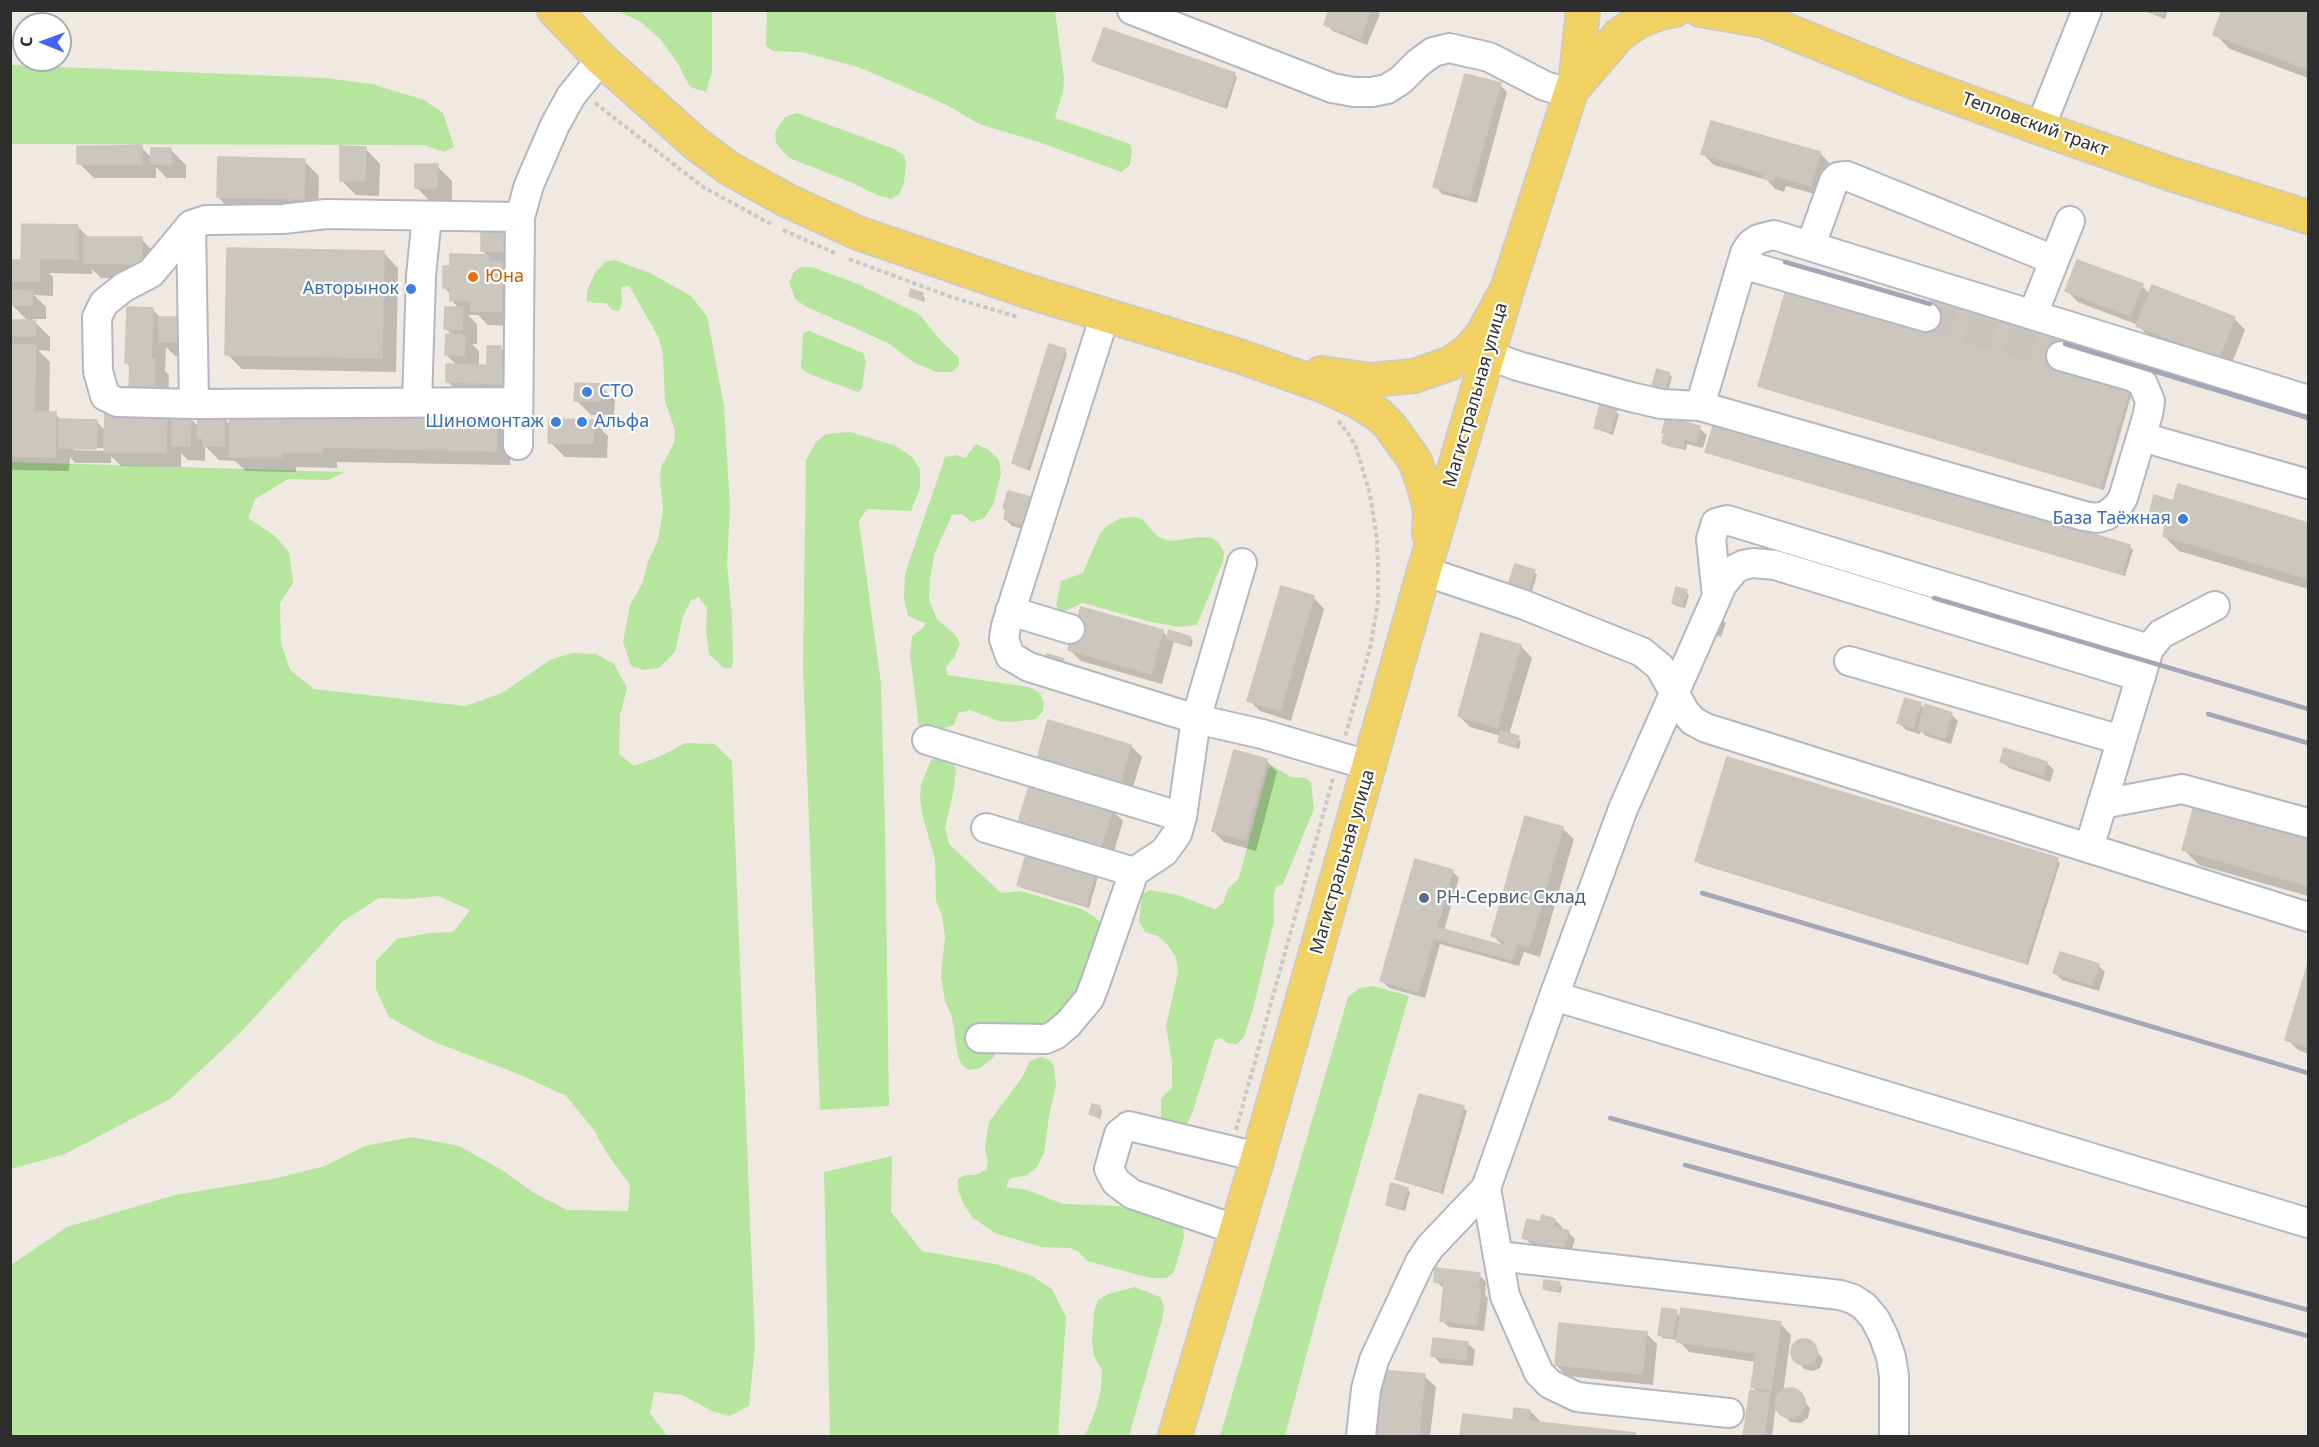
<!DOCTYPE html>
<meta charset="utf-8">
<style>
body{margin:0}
#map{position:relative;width:2319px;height:1447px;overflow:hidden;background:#efe9e1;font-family:"Noto Sans",sans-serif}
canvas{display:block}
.frame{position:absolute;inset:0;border:12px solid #2e2e2e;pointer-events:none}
.north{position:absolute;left:12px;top:12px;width:60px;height:60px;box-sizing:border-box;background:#fff;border:2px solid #ababab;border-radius:50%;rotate:271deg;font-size:16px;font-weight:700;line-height:24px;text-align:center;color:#2e2e2e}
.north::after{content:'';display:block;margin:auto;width:21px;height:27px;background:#4264fb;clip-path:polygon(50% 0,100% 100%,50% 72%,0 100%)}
</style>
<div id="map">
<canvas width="2319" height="1447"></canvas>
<div class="frame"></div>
<div class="north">С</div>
</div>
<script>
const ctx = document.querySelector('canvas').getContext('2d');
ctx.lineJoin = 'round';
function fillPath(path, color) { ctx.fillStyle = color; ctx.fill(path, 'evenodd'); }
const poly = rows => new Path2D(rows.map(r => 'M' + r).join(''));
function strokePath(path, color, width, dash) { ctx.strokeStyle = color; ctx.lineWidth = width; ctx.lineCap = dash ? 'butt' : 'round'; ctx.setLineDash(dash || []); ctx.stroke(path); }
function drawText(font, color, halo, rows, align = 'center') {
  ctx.font = font + ' "Noto Sans",sans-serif'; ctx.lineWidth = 4.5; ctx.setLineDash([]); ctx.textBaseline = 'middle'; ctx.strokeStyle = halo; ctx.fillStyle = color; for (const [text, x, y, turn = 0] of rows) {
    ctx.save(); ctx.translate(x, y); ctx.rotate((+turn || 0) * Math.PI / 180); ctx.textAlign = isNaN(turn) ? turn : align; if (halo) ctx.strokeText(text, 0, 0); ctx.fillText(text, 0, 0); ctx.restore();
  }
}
const green = poly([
 [618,11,712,11,712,72,706,92,690,87,678,64,661,40,641,22],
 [767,11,1055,11,1064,78,1063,92,1055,118,1130,144,1132,152,1130,165,1121,172,1039,142,979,124,947,105,858,67,802,52,773,51,766,46],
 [11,65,325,78,372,84,424,100,443,113,454,147,444,152,424,145,11,144],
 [797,113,892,148,904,155,906,162,904,183,899,194,891,199,877,195,848,181,789,158,776,143,775,132,785,117],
 [615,260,650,273,691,296,707,316,724,406,730,508,727,565,732,615,733,662,731,668,724,668,709,654,706,631,707,608,699,597,691,600,683,616,675,652,659,668,644,670,631,666,623,642,630,605,642,584,648,562,658,540,663,510,660,480,661,467,674,443,675,430,665,401,663,353,658,336,629,286,621,287,622,302,619,311,612,310,606,303,595,303,587,301,587,291,595,273,605,262],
 [801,267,812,267,858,284,919,314,942,342,959,358,959,365,952,372,936,372,915,363,888,343,805,306,795,299,789,282,794,272],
 [809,331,863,353,866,361,862,388,858,392,809,374,801,368,803,333],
 [850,432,896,446,912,457,920,469,920,488,911,511,867,509,859,521,881,684,885,827,889,1106,820,1110,803,667,806,460,816,442,826,434],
 [976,444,989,450,999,460,1001,474,993,505,984,518,972,522,962,514,952,515,935,552,930,579,929,600,937,619,955,635,960,643,955,656,946,667,947,675,1029,687,1040,693,1044,703,1043,711,1036,719,1011,722,999,721,970,710,958,713,954,725,934,731,922,731,919,727,910,656,912,636,924,627,925,623,908,616,904,599,905,574,945,457,956,455,965,458],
 [11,462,345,472,328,480,288,479,255,499,248,518,274,535,289,552,293,583,280,603,281,643,290,670,314,689,465,706,502,693,550,660,572,653,596,654,614,664,627,688,620,715,619,754,634,766,661,756,685,743,715,744,732,761,755,1347,749,1406,730,1416,714,1412,682,1395,654,1392,650,1413,667,1436,11,1436,11,1265,67,1227,175,1195,278,1178,325,1166,365,1146,412,1137,459,1146,502,1170,534,1193,567,1210,628,1211,630,1185,606,1152,594,1130,566,1096,521,1075,432,1041,389,1017,376,989,376,961,397,939,429,933,453,932,470,910,438,896,408,899,379,898,343,921,240,1033,170,1099,65,1154,11,1169],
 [1132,517,1142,519,1158,537,1170,541,1200,537,1212,538,1218,542,1224,552,1223,561,1197,625,1179,627,1151,622,1083,603,1065,611,1060,610,1056,606,1061,581,1083,573,1100,533,1108,525,1121,518],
 [939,756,952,759,956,769,954,789,945,828,949,844,1001,893,1021,891,1081,909,1095,917,1102,925,1103,940,1066,1018,1001,1047,993,1058,980,1068,969,1070,962,1065,958,1056,952,1017,945,1001,941,977,945,936,942,915,936,901,935,859,922,814,920,800,921,785,931,760],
 [1272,766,1291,777,1306,778,1311,783,1314,809,1283,884,1276,887,1274,893,1274,921,1254,1005,1244,1037,1237,1044,1227,1043,1221,1038,1215,1040,1192,1114,1186,1126,1161,1119,1161,1099,1172,1087,1172,1063,1166,1026,1178,973,1176,957,1167,944,1158,936,1145,932,1139,921,1142,894,1150,890,1177,895,1215,909,1223,903,1228,889,1239,878,1268,769],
 [1372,986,1409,996,1322,1296,1285,1436,1220,1436,1348,997,1360,988],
 [1041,1057,1049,1060,1054,1066,1056,1085,1049,1116,1044,1153,1037,1167,1027,1175,1009,1179,1006,1187,1027,1190,1063,1204,1120,1206,1177,1221,1183,1229,1184,1237,1174,1272,1166,1278,1150,1278,1087,1261,1079,1252,1070,1248,1041,1247,995,1233,972,1217,964,1205,958,1190,958,1179,966,1175,976,1175,986,1170,988,1162,985,1148,989,1122,1023,1076,1030,1061],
 [892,1156,891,1212,922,1251,995,1264,1030,1275,1052,1289,1066,1317,1058,1436,830,1436,824,1172],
 [1135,1287,1160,1297,1164,1306,1162,1320,1129,1436,1085,1436,1096,1409,1101,1389,1102,1370,1094,1356,1092,1341,1094,1312,1098,1300,1108,1294]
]);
const shadow = poly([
 [1331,10,1376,10,1380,14,1367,45,1333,31,1325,24],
 [2142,10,2168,10,2165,19],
 [2223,10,2308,10,2308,78,2230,49,2215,34],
 [1094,61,1234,74,1237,77,1227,109,1097,64],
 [1500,85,1507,92,1477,203,1442,194,1435,186],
 [141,147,152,158,171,150,186,165,186,178,167,178,156,167,156,178,94,178,79,163],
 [365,148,380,164,379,196,356,195,341,180],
 [1820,153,1831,165,1822,196,1786,186,1784,192,1775,189,1767,180,1714,165,1703,154],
 [304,161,319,176,318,213,233,212,218,197],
 [437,166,452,181,452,202,431,202,416,187],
 [78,227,89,238,141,239,156,254,156,278,101,278,92,269,92,274,49,273,53,277,53,296,34,295,46,307,46,319,32,319,50,337,50,351,38,350,50,362,49,414,55,414,62,421,96,421,106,431,167,415,174,422,190,418,199,427,224,418,231,426,231,410,496,416,511,431,510,465,337,462,337,468,296,467,296,472,246,471,235,461,219,460,205,446,205,461,188,460,181,453,181,467,121,466,111,456,111,463,75,463,70,457,69,471,10,470,10,346,13,346,10,344,10,321,29,322,11,304,10,261,27,262,23,258],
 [74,447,104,448,104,451,74,450],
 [503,234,518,249,518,266,504,266,517,279,516,326,488,325,478,315,468,315,477,324,477,344,472,344,479,351,479,366,492,367,488,363,501,348,516,363,524,398,463,397,448,382,458,366,446,355,453,336,446,329,460,309,451,300,451,295,444,287,488,256,482,250],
 [383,252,398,268,396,372,242,369,227,354],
 [2142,286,2150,294,2234,318,2245,330,2230,368,2149,337,2138,325,2078,302,2067,291],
 [911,295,922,295,925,298,924,302],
 [152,309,162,319,178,319,193,334,193,356,175,356,166,347,165,371,169,375,168,402,146,401,131,386,131,368,126,363],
 [2071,335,2062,366,2133,389,2104,490,1763,388,1759,385],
 [1064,350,1067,354,1030,471,1017,466,1013,463],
 [1669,374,1672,377,1667,395,1656,392],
 [600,385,615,400,614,415,591,415,576,400],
 [1616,411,1619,415,1613,435,1599,430,1595,427],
 [593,421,608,436,607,458,565,457,550,442],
 [1715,425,2130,547,2133,550,2125,576,1710,454,1707,451],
 [1699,428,1707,435,1703,448,1687,444,1686,450,1667,446,1664,442,1666,435,1663,433],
 [2179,486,2308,524,2308,589,2179,551,2164,536,2166,529,2150,513,2174,503],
 [1005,508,1034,532,1012,526,1005,519,1007,511],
 [1534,572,1537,575,1532,591,1514,585,1510,582],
 [1686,592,1689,595,1685,608,1676,606,1673,603],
 [1313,597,1324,609,1291,721,1260,711,1249,700],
 [1717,617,1726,623,1721,637,1715,635],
 [1163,632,1168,637,1190,638,1193,641,1191,647,1174,642,1162,684,1081,661,1070,650],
 [1482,635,1521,646,1532,658,1509,735,1521,741,1519,749,1502,744,1499,741,1501,736,1470,727,1459,716],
 [1920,704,1925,709,1951,714,1958,721,1951,744,1926,736,1921,731,1920,734,1906,730,1898,722],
 [1049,722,1131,746,1142,757,1130,797],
 [2005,750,2047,763,2054,770,2050,782,2009,768,2002,761],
 [1266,760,1277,772,1256,851,1224,842,1213,831],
 [2195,808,2308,840,2308,896,2199,865,2184,850],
 [1112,810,1123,821,1111,862,1030,837],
 [1562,828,1574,839,1540,957,1524,952,1519,966,1440,944,1425,998,1389,988,1382,981,1452,871,1459,878,1444,931,1505,948,1492,935],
 [2057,860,2060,863,2028,965,1700,864,1697,861],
 [1095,874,1098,877,1089,908,1022,888,1018,884],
 [2098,965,2105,972,2099,991,2062,980,2055,973],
 [2308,968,2308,1054,2298,1050,2287,1039],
 [1099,1107,1102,1111,1100,1119,1091,1114],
 [1463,1108,1467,1111,1443,1194,1400,1181,1397,1178],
 [1407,1189,1410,1192,1405,1211,1391,1207,1387,1204],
 [1555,1220,1562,1227,1561,1230,1568,1232,1575,1239,1570,1256,1531,1244,1524,1237,1541,1224],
 [1479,1275,1486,1282,1485,1295,1488,1298,1484,1331,1449,1327,1441,1320,1445,1289,1435,1281],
 [1559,1283,1562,1287,1561,1293,1548,1291,1545,1288],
 [1676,1312,1681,1317,1780,1323,1791,1335,1783,1393,1786,1390,1796,1392,1810,1408,1808,1418,1801,1423,1790,1422,1776,1405,1772,1436,1744,1436,1751,1392,1758,1393,1752,1386,1756,1362,1689,1352,1678,1340,1663,1338,1660,1335],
 [1646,1333,1657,1344,1653,1385,1567,1376,1556,1365],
 [1803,1341,1811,1343,1823,1359,1820,1368,1813,1371,1804,1369,1793,1354,1795,1345],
 [1467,1343,1475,1350,1473,1366,1440,1363,1433,1355],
 [1383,1372,1424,1376,1436,1387,1430,1436,1376,1436],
 [1530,1411,1543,1424,1635,1434,1637,1436,1462,1436,1464,1416,1514,1421]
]);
const building = poly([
 [1329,10,1371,10,1360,39,1324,25,1329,10],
 [2145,10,2164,10,2162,17,2145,10],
 [2222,10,2308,10,2308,69,2213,35,2222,10],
 [1104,28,1235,73,1224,107,1092,61,1104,28],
 [1465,74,1501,83,1469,197,1433,187,1465,74],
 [1711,121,1820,152,1811,186,1775,176,1773,181,1763,178,1764,173,1701,154,1711,121],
 [142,145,142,164,109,164,109,146,142,145],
 [77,146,109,146,109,164,77,164,77,146],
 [340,146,366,147,365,181,340,181,340,146],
 [151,148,171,148,172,164,151,164,151,148],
 [218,157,305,159,304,199,217,197,218,157],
 [415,164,438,164,437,188,415,188,415,164],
 [22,224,78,225,78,259,21,258,22,224],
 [481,232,504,232,503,252,481,251,481,232],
 [84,237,142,237,141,264,84,263,84,237],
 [227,248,384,251,382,358,225,355,227,248],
 [450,254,489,255,489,262,502,262,502,311,471,311,471,301,450,301,450,288,443,288,443,266,450,266,450,254],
 [10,260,39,260,39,281,10,281,10,260],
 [2077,260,2143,284,2130,316,2065,291,2077,260],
 [1788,283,1924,324,1934,291,2069,331,2059,363,2131,385,2100,488,1758,386,1788,283],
 [2152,285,2235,317,2219,358,2136,326,2152,285],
 [911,289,923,293,921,300,909,296,911,289],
 [10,290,32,291,32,305,10,305,10,290],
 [127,307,153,308,151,358,155,359,154,387,129,386,130,364,125,363,127,307],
 [445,307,463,307,462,330,444,329,445,307],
 [159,317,178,317,178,342,159,342,159,317],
 [10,320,35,320,35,336,10,336,10,320],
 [446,334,465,335,464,356,445,355,446,334],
 [1049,344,1065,349,1027,468,1012,463,1049,344],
 [10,345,36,345,34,412,56,412,55,457,10,456,10,345],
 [487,346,501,346,501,364,487,364,487,346],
 [446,364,510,366,509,384,446,382,446,364],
 [1657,369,1670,373,1664,393,1651,389,1657,369],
 [575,383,600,384,600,401,574,401,575,383],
 [1600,405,1617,410,1610,432,1594,428,1600,405],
 [230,408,283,409,282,458,229,457,230,408],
 [105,412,167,413,166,453,104,452,105,412],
 [323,412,497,415,496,451,322,447,323,412],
 [283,416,323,417,322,453,282,452,283,416],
 [172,417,191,417,190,446,172,446,172,417],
 [198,417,224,417,224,446,203,446,203,438,197,438,198,417],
 [1666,417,1700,426,1696,442,1662,433,1666,417],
 [59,419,97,420,96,449,59,448,59,419],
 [549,419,593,420,593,444,548,443,549,419],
 [1714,423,2130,545,2122,574,1705,452,1714,423],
 [1664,435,1685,440,1683,448,1662,443,1664,435],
 [2178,484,2308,523,2308,579,2163,536,2167,519,2149,514,2154,495,2173,501,2178,484],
 [1008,491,1035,498,1027,526,1004,519,1006,509,1003,508,1008,491],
 [1515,564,1535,570,1529,589,1509,582,1515,564],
 [1281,586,1314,596,1280,711,1247,701,1281,586],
 [1676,587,1687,590,1682,606,1672,603,1676,587],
 [1081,607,1163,630,1151,674,1068,650,1081,607],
 [1169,630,1191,637,1188,645,1166,639,1169,630],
 [1481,633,1521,645,1497,728,1458,716,1481,633],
 [1047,654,1064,659,1062,665,1045,661,1047,654],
 [1905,698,1921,703,1913,728,1897,723,1905,698],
 [1925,704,1952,713,1944,738,1918,730,1925,704],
 [1048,720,1131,745,1119,787,1036,763,1048,720],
 [1501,731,1519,736,1516,747,1498,742,1501,731],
 [2004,748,2047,762,2043,776,2000,762,2004,748],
 [1234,750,1267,759,1245,840,1212,831,1234,750],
 [1727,757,2058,858,2025,963,1695,861,1727,757],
 [1030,783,1113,808,1100,851,1017,826,1030,783],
 [2194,806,2308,839,2308,886,2182,850,2194,806],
 [1525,816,1563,827,1529,947,1491,936,1525,816],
 [1027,852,1095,873,1086,905,1017,885,1027,852],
 [1415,859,1453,870,1418,992,1380,981,1415,859],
 [1436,927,1504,946,1506,940,1517,943,1512,960,1433,938,1436,927],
 [2060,952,2099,964,2092,985,2053,973,2060,952],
 [2308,963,2308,1047,2285,1040,2308,963],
 [1419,1094,1464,1106,1440,1191,1395,1179,1419,1094],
 [1092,1104,1100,1106,1097,1117,1089,1114,1092,1104],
 [1391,1183,1408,1188,1402,1209,1386,1205,1391,1183],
 [1542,1215,1555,1219,1553,1226,1569,1231,1563,1249,1522,1238,1527,1219,1540,1222,1542,1215],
 [1435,1268,1480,1273,1478,1287,1434,1282,1435,1268],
 [1544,1280,1560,1282,1558,1291,1543,1289,1544,1280],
 [1444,1285,1481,1289,1477,1325,1440,1321,1444,1285],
 [1662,1308,1677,1310,1673,1337,1658,1335,1662,1308],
 [1681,1308,1781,1322,1771,1390,1751,1387,1756,1353,1676,1342,1681,1308],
 [1559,1323,1647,1332,1642,1374,1555,1365,1559,1323],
 [1433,1338,1468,1342,1466,1360,1431,1356,1433,1338],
 '1791 1352a13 13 0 1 1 26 0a13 13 0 1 1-26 0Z',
 [1382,1370,1425,1374,1419,1436,1375,1436,1382,1370],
 '1775 1403a15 15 0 1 1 30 0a15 15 0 1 1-30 0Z',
 [1750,1390,1770,1393,1764,1436,1743,1436,1750,1390],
 [1514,1408,1530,1410,1529,1421,1635,1433,1635,1436,1460,1436,1463,1414,1513,1420,1514,1408]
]);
const minorTunnel = poly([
 [1926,317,2061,356]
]);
const path = poly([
 [595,103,703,187,771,224],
 [783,230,837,254],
 [849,259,951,297,1018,317],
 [1338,421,1348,433,1356,447,1370,494,1377,539,1378,570,1378,602,1370,649,1345,737],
 [1236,1130,1333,779]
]);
const minor = poly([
 [1132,10,1332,88,1354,92,1372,92,1387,89,1401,80,1418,63,1433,52,1449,48,1489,57,1545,86,1569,93],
 [2040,128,2087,10],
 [191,225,194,404,117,402,105,396,98,371,97,317,104,303,124,287,151,273,191,225,206,220,283,219,326,214,520,217],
 [1811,245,1834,181,1838,177,1847,176,2054,260],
 [1742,264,1926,317],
 [2033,314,2070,221],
 [1105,315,1006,626,1004,639,1010,656,1029,667,1196,719,1262,734,1371,766],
 [1488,355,1518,366,1631,397,1661,404,1700,406,2084,516,2097,518,2107,515,2117,507,2123,498,2148,414,2150,401,2143,384,2134,377,2061,356],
 [417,402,421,276,427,216],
 [194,404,518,402],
 [1700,406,1745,253,1750,245,1758,239,1774,235,2308,400],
 [2142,437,2308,484],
 [518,445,520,217,529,185,555,125,571,96,601,59],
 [1424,571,1522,604,1642,652,1660,667,1685,712,1693,721,1706,728,2308,917],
 [1717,596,1711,539,1716,523,1727,520,2149,649],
 [1010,611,1070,629],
 [1849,661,2121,740],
 [927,740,1182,817],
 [2102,804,2182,789,2308,823],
 [986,828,1134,872,1164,852,1177,834,1182,817,1196,719,1242,563],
 [2089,848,2149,649,2161,634,2215,606],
 [1554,996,2308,1223],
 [980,1038,1046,1039,1055,1035,1068,1024,1089,999,1095,984,1134,872],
 [1237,1230,1132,1194,1116,1182,1109,1169,1119,1134,1129,1126,1258,1157],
 [1498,1256,1840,1295,1853,1299,1864,1306,1875,1319,1884,1337,1891,1357,1894,1376,1894,1436],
 [1729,1413,1577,1397,1550,1384,1539,1373,1505,1296,1486,1188,1554,996,1623,809,1722,585,1735,569,1743,565,1753,563,1775,565,2141,677],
 [1361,1436,1366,1389,1374,1360,1420,1262,1430,1247,1486,1188]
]);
const major = poly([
 [554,10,601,59,695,143,730,169,788,201,858,233,1027,291,1239,356,1324,386,1357,401,1379,415,1390,426,1415,461,1424,486,1430,510,1429,534],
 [1700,10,1758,20],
 [1737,10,1911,81,2040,128,2171,174,2308,217],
 [1576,85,1619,35,1639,21,1660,13,1675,10],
 [1321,373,1371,380,1414,376,1451,363,1468,351,1482,335,1508,287,1576,76,1583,10],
 [1175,1436,1258,1157,1424,571,1508,287]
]);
const rail = poly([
 [1785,262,1930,304],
 [2065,344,2308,418],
 [1934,598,2308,709],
 [2208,714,2308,743],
 [1702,893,2308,1073],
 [1610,1118,2308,1310],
 [1685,1165,2308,1336]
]);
const markers = [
 [473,277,6,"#e8710a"],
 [411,289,6,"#3f7fe0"],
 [587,392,6,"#3f7fe0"],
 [556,422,6,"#3f7fe0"],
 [582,422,6,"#3f7fe0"],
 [2183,519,6,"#3f7fe0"],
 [1424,898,6,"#5c6f8a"]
];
const streetNames = [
 ["Тепловский тракт",2035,125,20],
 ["Магистральная улица",1476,395,-74],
 ["Магистральная улица",1343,862,-74]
];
const foodNames = [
 ["Юна",485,277]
];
const shopNames = [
 ["Авторынок",399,289],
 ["СТО",599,392,"left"],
 ["Шиномонтаж",544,422],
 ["Альфа",594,422,"left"],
 ["База Таёжная",2171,519]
];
const serviceNames = [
 ["РН-Сервис Cклад",1436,898]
];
fillPath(green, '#b6e59e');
fillPath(shadow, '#0003');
fillPath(building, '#cbc7bf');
strokePath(building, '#cbc5ba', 1.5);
strokePath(minorTunnel, '#c8c4bd', 28, [28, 14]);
strokePath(minor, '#b4b7c1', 32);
strokePath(major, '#c9c9c9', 36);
strokePath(path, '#c9c9c9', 4, [4.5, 3]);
strokePath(minor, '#fff', 28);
strokePath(major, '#f2d163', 33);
strokePath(rail, '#a3a6b8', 4.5);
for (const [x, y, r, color] of markers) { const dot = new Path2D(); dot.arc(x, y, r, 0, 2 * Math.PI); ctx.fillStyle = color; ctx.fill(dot); strokePath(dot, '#fff', 2); }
drawText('18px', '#2e2e2e', '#fff', streetNames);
drawText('18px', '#c56008', '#fff', foodNames, 'left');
drawText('18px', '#366cbe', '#fff', shopNames, 'right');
drawText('18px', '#4e5e75', '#fff', serviceNames, 'left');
</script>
